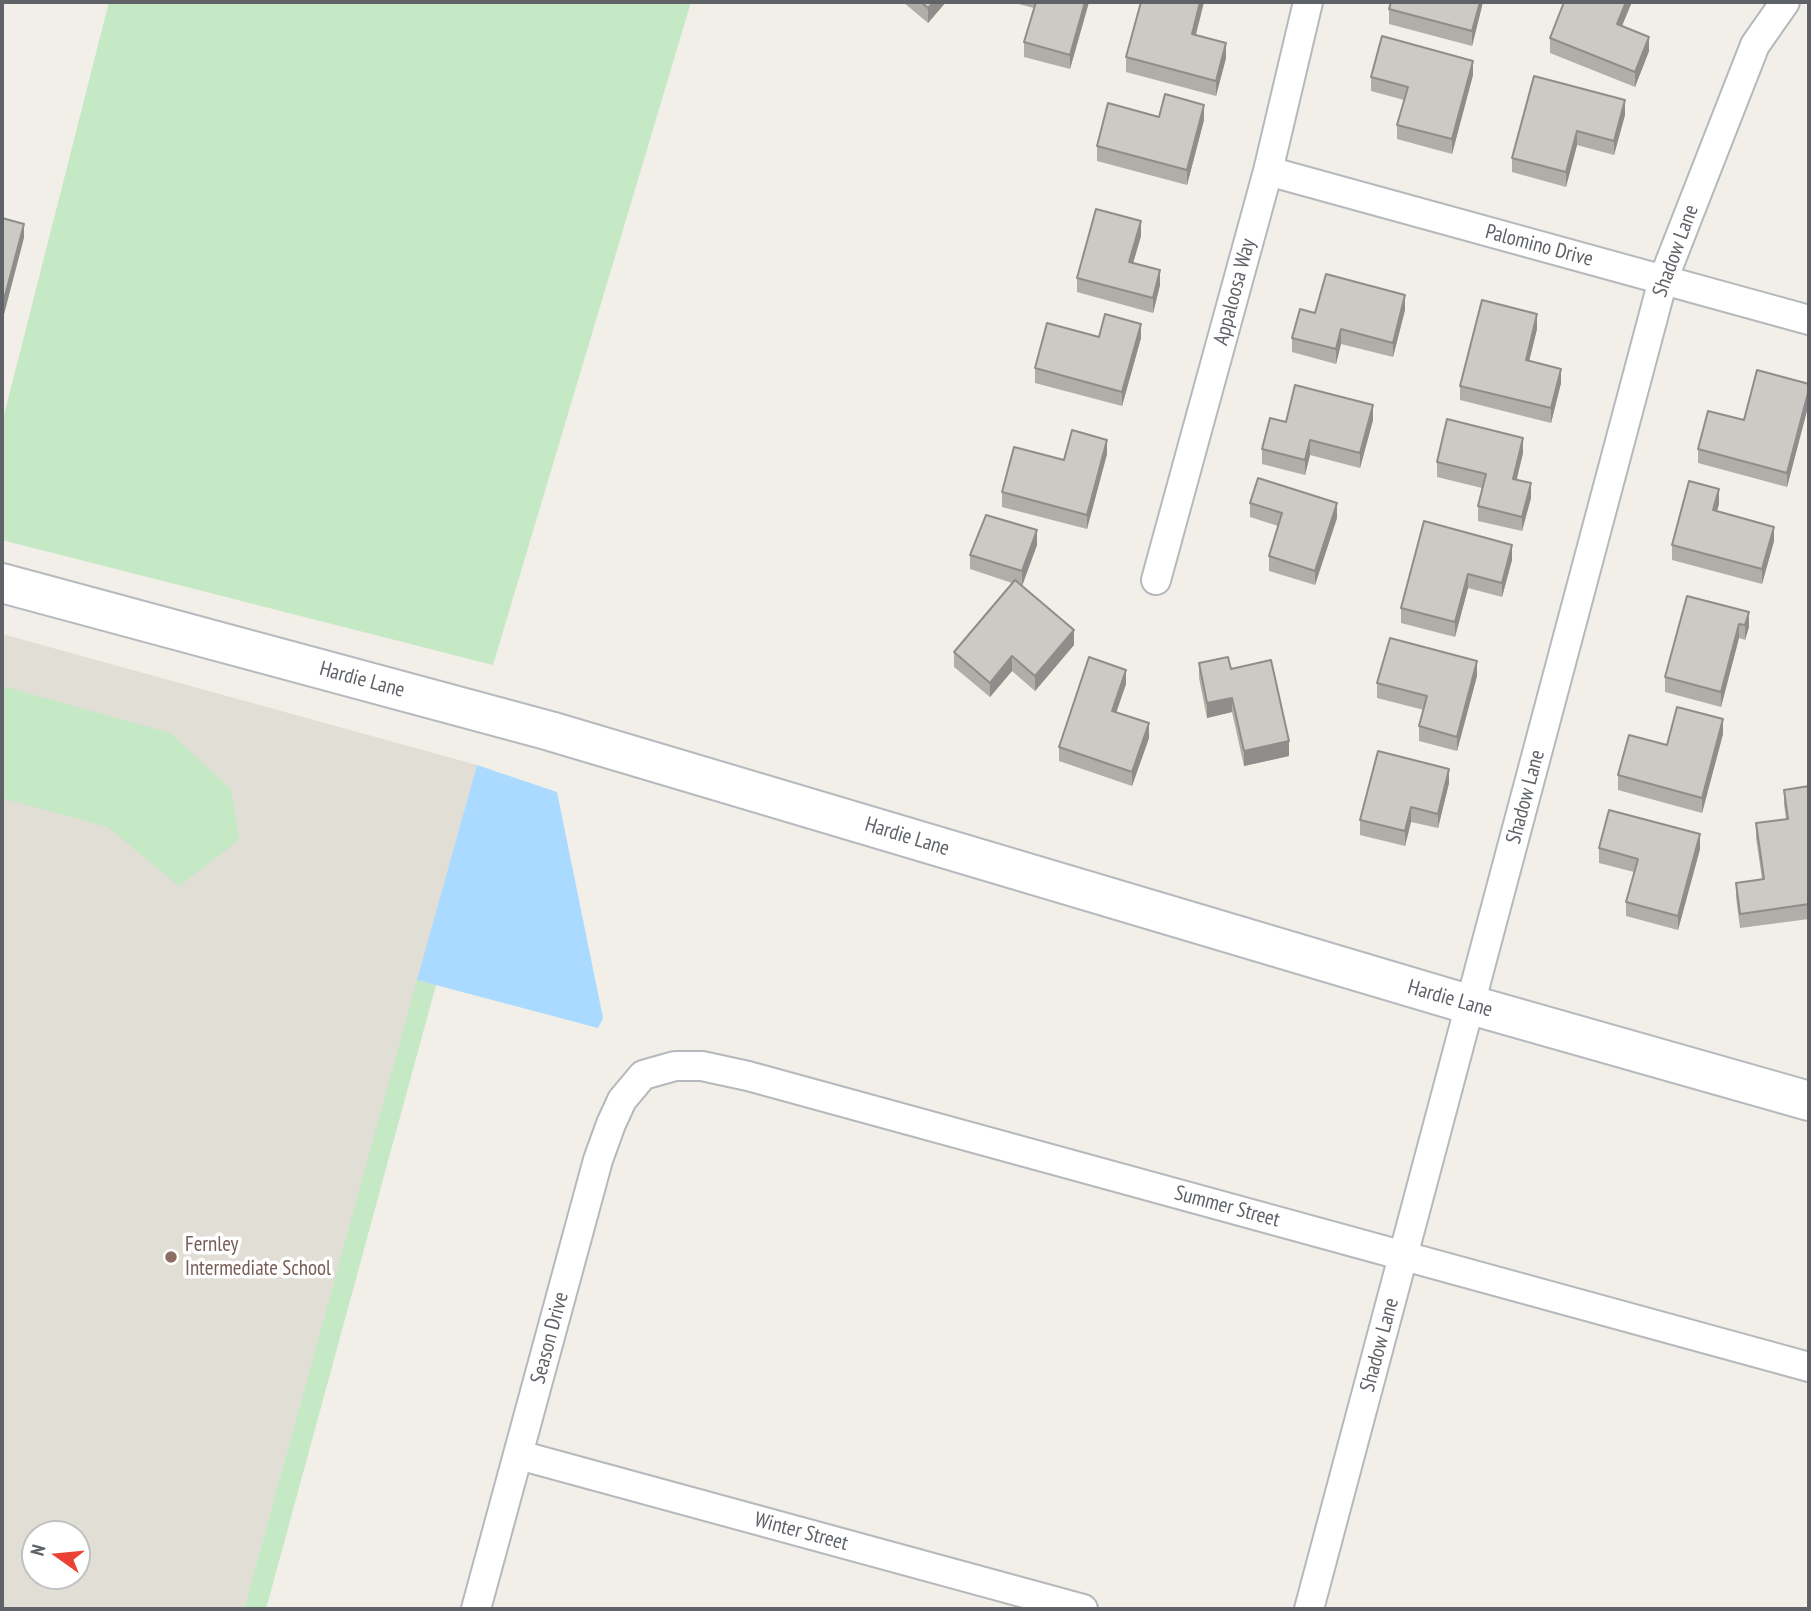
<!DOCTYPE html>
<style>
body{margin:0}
#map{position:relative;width:1811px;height:1611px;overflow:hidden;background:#f1efe8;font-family:"PT Sans Narrow",sans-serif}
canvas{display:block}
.frame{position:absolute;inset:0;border:4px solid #5f6368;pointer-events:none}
.north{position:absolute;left:21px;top:1520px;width:70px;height:70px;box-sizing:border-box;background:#fff;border:2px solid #bfc1c3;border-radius:50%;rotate:285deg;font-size:19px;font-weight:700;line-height:28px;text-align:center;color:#5f6368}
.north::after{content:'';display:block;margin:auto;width:24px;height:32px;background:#ea4335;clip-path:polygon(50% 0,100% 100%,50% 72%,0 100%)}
</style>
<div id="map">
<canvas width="1811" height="1611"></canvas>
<div class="frame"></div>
<div class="north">N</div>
</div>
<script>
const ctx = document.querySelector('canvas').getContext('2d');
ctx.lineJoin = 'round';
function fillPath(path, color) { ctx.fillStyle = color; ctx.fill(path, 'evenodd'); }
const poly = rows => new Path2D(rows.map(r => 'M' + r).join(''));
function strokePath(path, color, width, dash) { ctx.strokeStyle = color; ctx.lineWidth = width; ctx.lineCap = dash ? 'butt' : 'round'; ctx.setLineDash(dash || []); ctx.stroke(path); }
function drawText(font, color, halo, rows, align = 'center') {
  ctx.font = font + ' "PT Sans Narrow",sans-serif'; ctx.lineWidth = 7; ctx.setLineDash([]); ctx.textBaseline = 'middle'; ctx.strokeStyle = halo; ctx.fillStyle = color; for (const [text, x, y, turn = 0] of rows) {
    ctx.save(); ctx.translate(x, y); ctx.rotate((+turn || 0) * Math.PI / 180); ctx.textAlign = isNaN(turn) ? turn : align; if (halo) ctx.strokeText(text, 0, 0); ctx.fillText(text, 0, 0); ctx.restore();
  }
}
const education = poly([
 [2,634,477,765,244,1609,2,1609],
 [35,1534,77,1534,77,1576,35,1576]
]);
const green = poly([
 [109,2,691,2,493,665,2,540,2,423],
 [2,686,170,733,231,789,239,840,179,886,108,827,2,798],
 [417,980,436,985,266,1609,244,1609]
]);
const water = poly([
 [477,765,557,792,603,1018,598,1028,417,980]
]);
const street = poly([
 [1268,171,1809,320],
 [1156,580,1268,171,1308,2],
 [519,1455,1083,1609],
 [476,1609,598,1160,611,1124,622,1100,643,1075,675,1066,702,1066,748,1076,1809,1367],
 [1309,1609,1663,280,1755,45,1785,2]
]);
const secondary = poly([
 [2,583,550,731,1471,1005,1809,1101]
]);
const wall = poly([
 [903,2,946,2,928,23],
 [1011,2,1089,2,1070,69,1024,57,1024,42,1034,8],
 [1204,2,1196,35,1226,58,1216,96,1126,72,1126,57],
 [1391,2,1483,2,1472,46,1389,24,1389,9],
 [1622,26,1649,51,1635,87,1550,53,1550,38],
 [1473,75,1452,154,1397,139,1397,125,1404,100,1371,91,1371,77],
 [1534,76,1625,115,1614,155,1577,145,1566,187,1512,172,1512,158],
 [1159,117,1204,120,1187,185,1097,161,1097,146],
 [1141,236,1133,263,1160,285,1153,313,1077,292,1077,278],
 [1405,310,1393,357,1341,344,1336,364,1292,352,1292,338,1315,313],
 [1537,329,1529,361,1561,383,1551,423,1460,400,1460,386],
 [1141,338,1122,406,1035,383,1035,368],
 [1809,384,1809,403,1787,487,1698,463,1698,449],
 [1373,420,1360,468,1310,455,1305,475,1262,464,1262,449,1286,422],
 [1523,453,1517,479,1531,498,1522,531,1478,521,1478,506,1482,488,1437,477,1437,462],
 [1107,454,1087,529,1002,507,1002,492,1064,460],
 [1250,503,1337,518,1315,585,1269,571,1269,556,1278,526,1250,517],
 [1719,504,1717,511,1774,541,1762,584,1672,560,1672,545],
 [1424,521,1512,560,1502,597,1468,588,1455,637,1401,623,1401,608],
 [1037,545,1022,586,1074,645,1035,691,1012,671,990,697,954,667,954,652,1012,583,970,569,970,555],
 [1687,596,1749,627,1745,640,1739,638,1721,707,1665,692,1665,677],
 [1199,663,1231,669,1289,756,1244,766,1232,712,1207,718,1199,678],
 [1477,676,1457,751,1419,741,1419,726,1424,710,1377,698,1377,683],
 [1126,684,1116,712,1149,738,1132,786,1059,761,1059,747],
 [1723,734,1702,813,1618,790,1618,775,1667,745],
 [1449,783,1438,828,1411,822,1405,846,1360,835,1360,820],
 [1809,786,1809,919,1740,928,1736,897,1736,883,1762,879,1756,838,1756,823,1786,819,1784,805,1784,790],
 [1599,848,1700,849,1678,930,1626,916,1626,902,1634,872,1599,863]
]);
const shadedWall = poly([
 [934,2,946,2,928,23,928,8],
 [1085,2,1089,2,1070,69,1070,55],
 [1200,2,1204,2,1192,49,1192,34],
 [1480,2,1483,2,1472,46,1472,31],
 [1626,2,1632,2,1617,38,1617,24],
 [1649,37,1649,51,1635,87,1635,72],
 [1226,43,1226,58,1216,96,1216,81],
 [1473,61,1473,75,1452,154,1452,139],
 [1625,100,1625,115,1614,155,1614,141],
 [1204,105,1204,120,1187,185,1187,170],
 [1577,131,1577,145,1566,187,1566,172],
 [1141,221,1141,236,1129,277,1129,262],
 [24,224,24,238,2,322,2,307],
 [1160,270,1160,285,1153,313,1153,298],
 [1405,295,1405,310,1393,357,1393,343],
 [1537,314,1537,329,1526,374,1526,360],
 [1141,324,1141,338,1122,406,1122,392],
 [1341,329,1341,344,1336,364,1336,349],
 [1561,369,1561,383,1551,423,1551,408],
 [1809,389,1809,403,1787,487,1787,473],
 [1373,405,1373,420,1360,468,1360,453],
 [1523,438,1523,453,1513,493,1513,479],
 [1107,440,1107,454,1087,529,1087,515],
 [1310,440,1310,455,1305,475,1305,460],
 [1531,483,1531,498,1522,531,1522,517],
 [1719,489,1719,504,1713,525,1713,510],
 [1337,503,1337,518,1315,585,1315,571],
 [1774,527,1774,541,1762,584,1762,569],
 [1037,530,1037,545,1022,586,1022,571],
 [1512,545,1512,560,1502,597,1502,583],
 [1468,574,1468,588,1455,637,1455,622],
 [1749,612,1749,627,1745,640,1745,625],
 [1739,624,1739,638,1721,707,1721,692],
 [1074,630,1074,645,1035,691,1035,676],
 [1012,656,1012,671,990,697,990,683],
 [1477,661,1477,676,1457,751,1457,737],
 [1126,670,1126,684,1112,725,1112,711],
 [1232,698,1232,712,1207,718,1207,703],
 [1723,719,1723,734,1702,813,1702,798],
 [1149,723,1149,738,1132,786,1132,772],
 [1289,741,1289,756,1244,766,1244,751],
 [1449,769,1449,783,1438,828,1438,814],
 [1411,807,1411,822,1405,846,1405,831],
 [1700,834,1700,849,1678,930,1678,916]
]);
const building = poly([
 [921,2,934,2,928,8,921,2],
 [1036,2,1085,2,1070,55,1024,42,1036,2],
 [1141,2,1200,2,1192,34,1226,43,1216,81,1126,57,1141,2],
 [1391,2,1480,2,1472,31,1389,9,1391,2],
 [1564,2,1626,2,1617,24,1649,37,1635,72,1550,38,1564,2],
 [1382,36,1473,61,1452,139,1397,125,1408,87,1371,77,1382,36],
 [1534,76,1625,100,1614,141,1577,131,1566,172,1512,158,1534,76],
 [1165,94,1204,105,1187,170,1097,146,1108,103,1159,117,1165,94],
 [1096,209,1141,221,1129,262,1160,270,1153,298,1077,278,1096,209],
 [2,218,24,224,2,307,2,218],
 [1326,274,1405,295,1393,343,1341,329,1336,349,1292,338,1300,309,1315,313,1326,274],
 [1482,300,1537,314,1526,360,1561,369,1551,408,1460,386,1482,300],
 [1105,314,1141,324,1122,392,1035,368,1047,323,1099,337,1105,314],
 [1757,370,1809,384,1809,389,1787,473,1698,449,1708,411,1744,420,1757,370],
 [1295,385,1373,405,1360,453,1310,440,1305,460,1262,449,1270,418,1286,422,1295,385],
 [1447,419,1523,438,1513,479,1531,483,1522,517,1478,506,1486,474,1437,462,1447,419],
 [1072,430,1107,440,1087,515,1002,492,1014,447,1064,460,1072,430],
 [1258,478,1337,503,1315,571,1269,556,1282,513,1250,503,1258,478],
 [1689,481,1719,489,1713,510,1774,527,1762,569,1672,545,1689,481],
 [986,515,1037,530,1022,571,970,555,986,515],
 [1424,521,1512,545,1502,583,1468,574,1455,622,1401,608,1424,521],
 [1015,580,1074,630,1035,676,1012,656,990,683,954,652,1015,580],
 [1687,596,1749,612,1745,625,1739,624,1721,692,1665,677,1687,596],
 [1390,638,1477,661,1457,737,1419,726,1427,696,1377,683,1390,638],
 [1089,657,1126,670,1112,711,1149,723,1132,772,1059,747,1089,657],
 [1228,657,1231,669,1271,660,1289,741,1244,751,1232,698,1207,703,1199,663,1228,657],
 [1677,707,1723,719,1702,798,1618,775,1629,735,1667,745,1677,707],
 [1378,751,1449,769,1438,814,1411,807,1405,831,1360,820,1378,751],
 [1809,786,1809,904,1740,914,1736,883,1764,879,1756,823,1788,819,1784,790,1809,786],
 [1609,810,1700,834,1678,916,1626,902,1638,859,1599,848,1609,810]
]);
const markers = [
 [171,1257,7,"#8d6e63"]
];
const streetNames = [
 ["Palomino Drive",1539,246,15],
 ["Shadow Lane",1676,251,-70],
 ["Appaloosa Way",1235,292,-75],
 ["Hardie Lane",362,680,15],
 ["Shadow Lane",1526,797,-75],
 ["Hardie Lane",907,837,17],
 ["Hardie Lane",1450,999,16],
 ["Summer Street",1227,1207,15],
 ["Season Drive",550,1338,-75],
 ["Shadow Lane",1380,1345,-75],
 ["Winter Street",801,1532,15]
];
const educationNames = [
 ["Fernley",185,1245],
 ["Intermediate School",185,1269]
];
fillPath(education, '#e1ded6');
fillPath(green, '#c5e8c5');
fillPath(water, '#aadaff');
strokePath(street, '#b5b8bc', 32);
strokePath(secondary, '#b6babf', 42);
strokePath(street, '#fff', 28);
strokePath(secondary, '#fff', 38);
fillPath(wall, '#afaea9');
fillPath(shadedWall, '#8f8d8a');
fillPath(building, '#cccac5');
strokePath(building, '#8f8d8a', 2);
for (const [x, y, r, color] of markers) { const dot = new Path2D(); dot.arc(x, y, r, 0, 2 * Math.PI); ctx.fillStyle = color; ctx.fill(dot); strokePath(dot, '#fff', 2.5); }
drawText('21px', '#5f6368', '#fff', streetNames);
drawText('21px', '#785e54', '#fff', educationNames, 'left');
</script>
